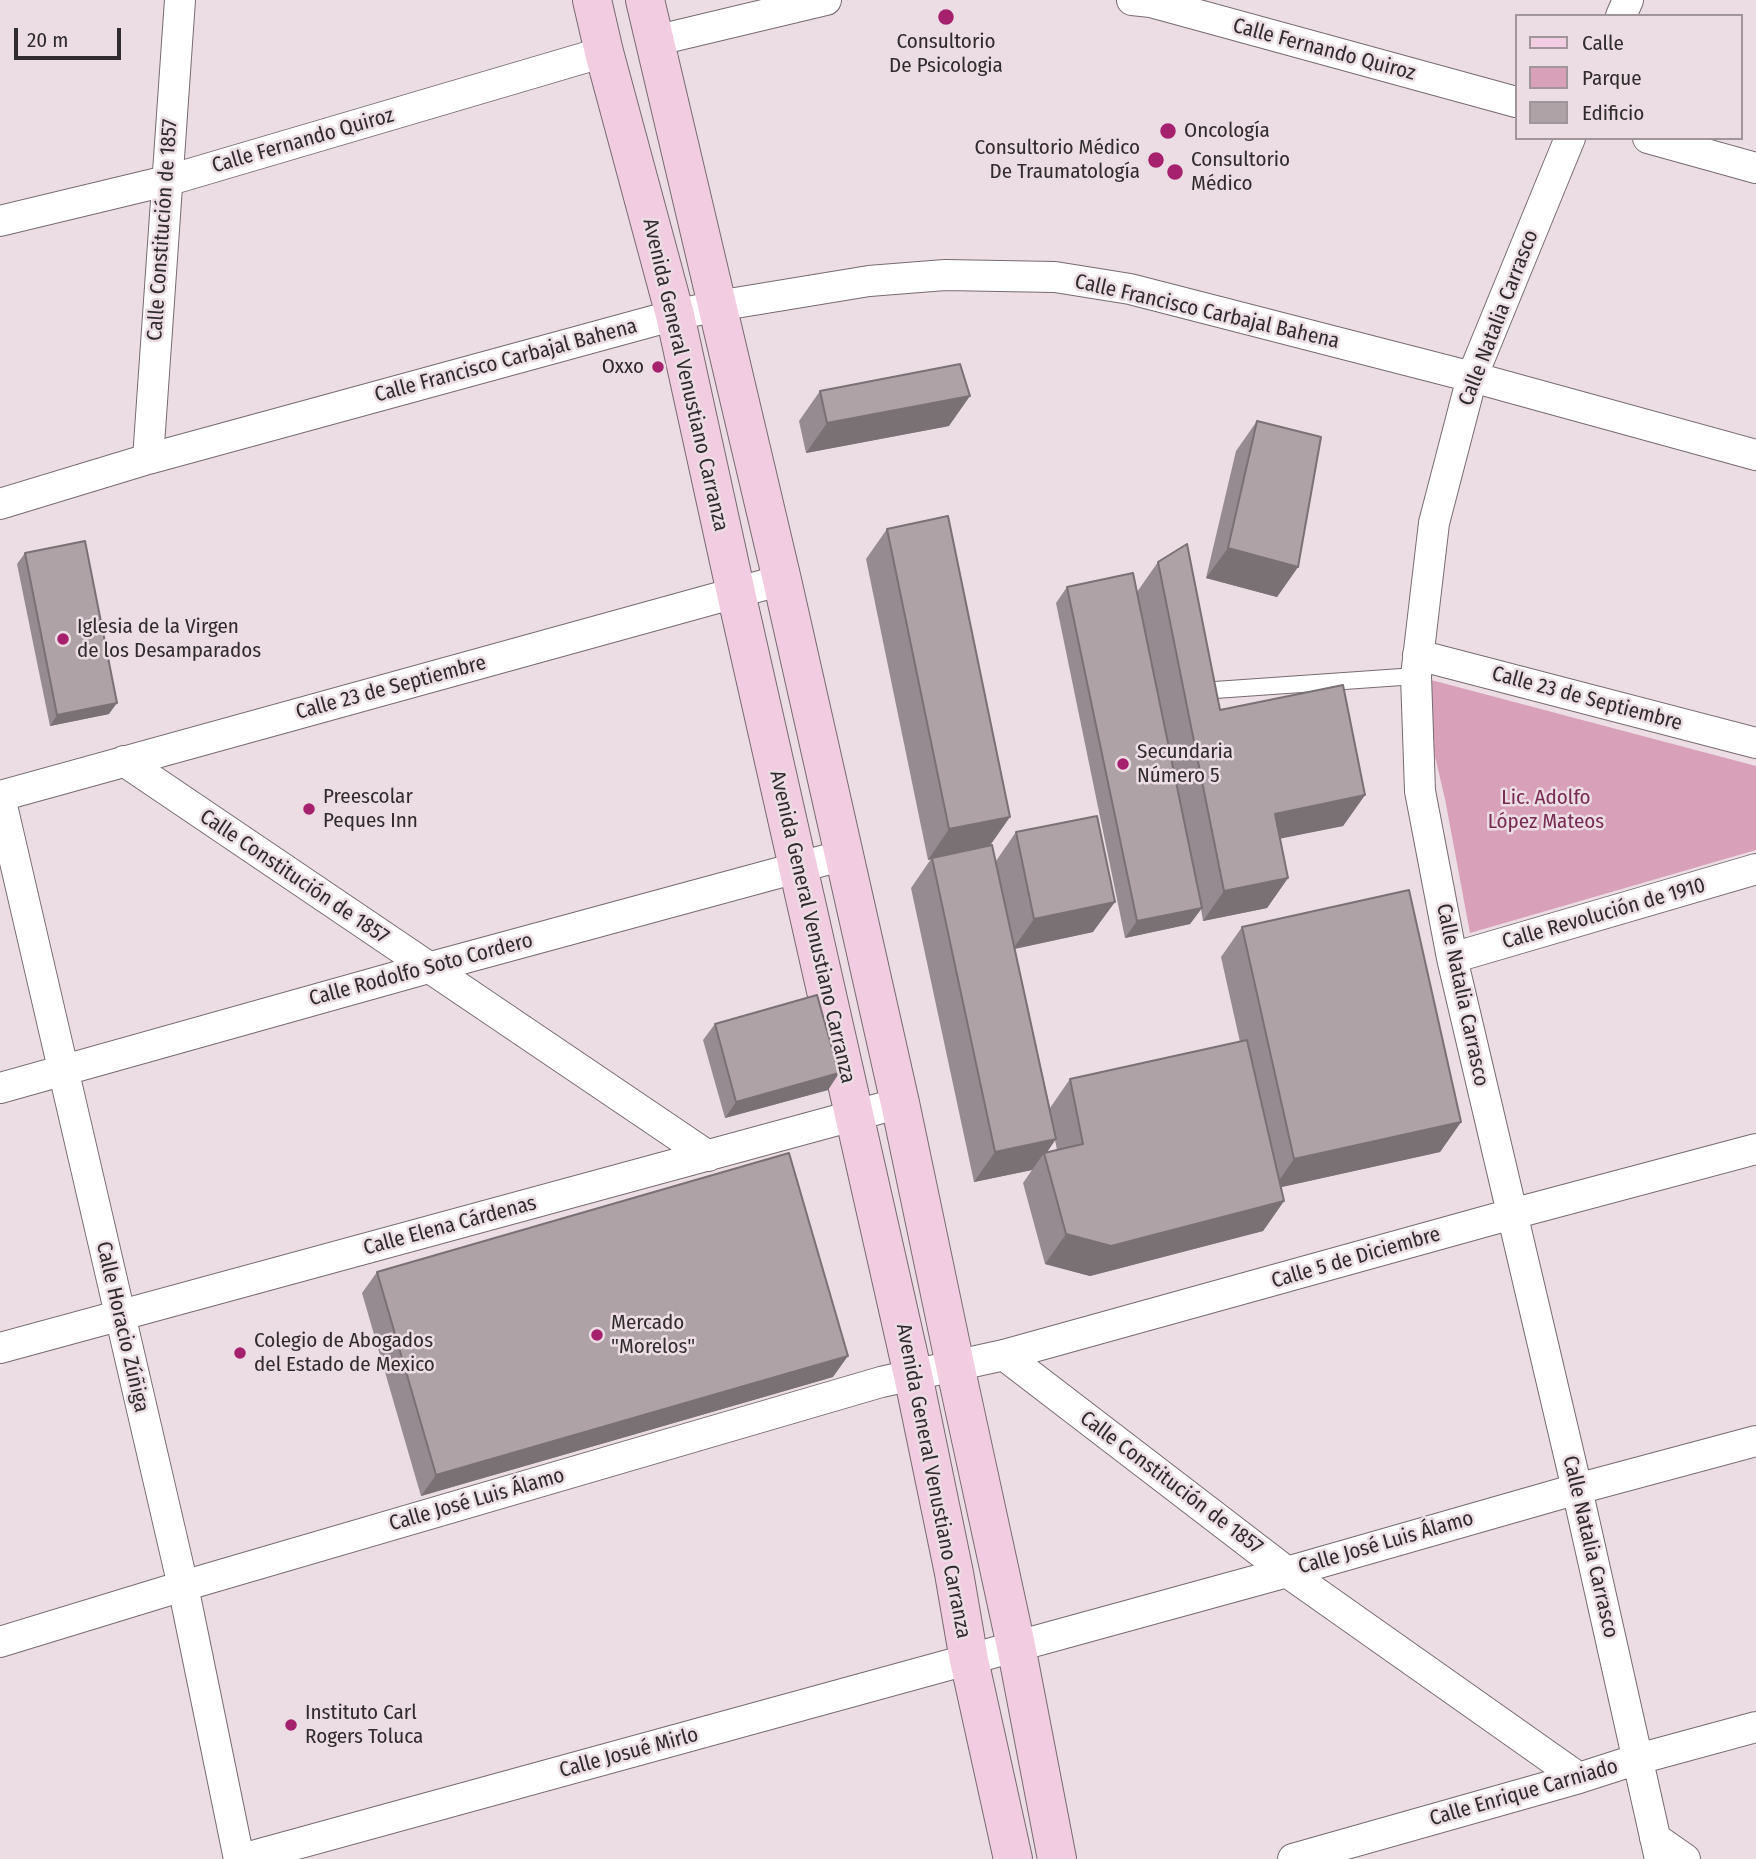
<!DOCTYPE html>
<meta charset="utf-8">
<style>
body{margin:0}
#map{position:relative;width:1756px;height:1859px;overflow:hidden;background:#ebdde3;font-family:"Fira Sans Condensed",sans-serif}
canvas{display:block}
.legend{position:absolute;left:1515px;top:14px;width:228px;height:126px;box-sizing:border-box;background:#ebdde3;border:2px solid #a0969a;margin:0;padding:9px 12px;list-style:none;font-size:21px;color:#302b2d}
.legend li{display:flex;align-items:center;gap:14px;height:35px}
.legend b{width:35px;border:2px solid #a0969a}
.scale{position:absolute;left:14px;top:28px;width:107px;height:32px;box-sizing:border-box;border:4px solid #302b2d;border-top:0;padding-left:9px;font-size:21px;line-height:24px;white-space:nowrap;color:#302b2d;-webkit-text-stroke:5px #ebdde3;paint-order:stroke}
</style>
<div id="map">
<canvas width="1756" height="1859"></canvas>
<ul class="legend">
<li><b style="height:9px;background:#f2cce0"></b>Calle</li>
<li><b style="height:19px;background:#d8a1b9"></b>Parque</li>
<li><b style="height:19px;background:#afa2a7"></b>Edificio</li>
</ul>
<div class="scale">20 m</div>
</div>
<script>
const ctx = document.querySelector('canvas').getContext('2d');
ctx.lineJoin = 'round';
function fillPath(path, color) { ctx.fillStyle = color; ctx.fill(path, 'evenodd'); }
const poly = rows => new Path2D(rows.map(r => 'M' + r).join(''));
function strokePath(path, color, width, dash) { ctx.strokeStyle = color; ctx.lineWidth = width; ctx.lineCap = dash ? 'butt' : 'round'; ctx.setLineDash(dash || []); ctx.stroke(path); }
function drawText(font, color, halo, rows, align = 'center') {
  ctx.font = font + ' "Fira Sans Condensed",sans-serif'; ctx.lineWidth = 5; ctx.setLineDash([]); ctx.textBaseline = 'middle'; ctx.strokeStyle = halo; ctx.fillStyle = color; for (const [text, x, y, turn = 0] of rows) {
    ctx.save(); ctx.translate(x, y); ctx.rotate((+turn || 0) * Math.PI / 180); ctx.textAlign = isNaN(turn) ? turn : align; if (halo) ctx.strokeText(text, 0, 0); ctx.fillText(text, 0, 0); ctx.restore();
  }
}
const green = poly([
 [1416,676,1756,766,1756,850,1470,933,1445,799]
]);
const lane = poly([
 [1215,690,1416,676]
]);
const street = poly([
 [1132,0,1151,2,1516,102],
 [1621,16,1628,0],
 [654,41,826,0],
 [1570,138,1472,377,1434,523,1416,676,1420,791,1452,958,1577,1489,1660,1859],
 [1648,138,1756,168],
 [0,221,166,181,604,52],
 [148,459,180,0],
 [0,504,148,459,675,315,717,306,869,281,945,275,1055,277,1130,289,1472,377,1756,455],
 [1418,655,1756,743],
 [124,761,708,1156],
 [0,796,782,580],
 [0,797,183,1586,239,1859],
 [1452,958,1756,869],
 [0,1088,428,968,844,855],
 [0,1348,900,1103],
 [1004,1355,1287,1572,1579,1778],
 [0,1642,183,1586,881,1382,1004,1355,1512,1214,1756,1149],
 [1655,1838,1685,1859],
 [242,1859,1287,1572,1577,1489,1756,1441],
 [1293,1859,1579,1778,1638,1759,1756,1727]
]);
const secondary = poly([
 [592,0,604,52,675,315,736,593,913,1375,954,1573,969,1660,1013,1859],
 [645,0,782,580,900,1103,959,1384,1016,1646,1057,1859]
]);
const wall = poly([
 [820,391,949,426,806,453,799,421],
 [1257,421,1298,567,1277,597,1206,578,1236,451],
 [887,529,996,861,1016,832,1093,932,1015,949,1050,1108,1070,1079,1240,1042,1221,957,1242,927,1461,1122,1440,1152,1281,1187,1284,1201,1263,1231,1090,1276,1045,1264,1023,1183,1032,1170,974,1182,911,888,931,859,928,860,866,559],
 [1055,1140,1057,1150,1047,1152],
 [25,553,109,714,50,726,17,564],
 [1158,562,1220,710,1365,795,1343,826,1280,838,1288,878,1267,908,1203,921,1201,909,1190,924,1125,938,1056,603,1067,587,1137,592],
 [715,1024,839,1073,828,1090,725,1118,703,1040],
 [377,1272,833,1377,421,1496,362,1293]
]);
const shadedWall = poly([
 [970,396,949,426,806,453,827,423],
 [1228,548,1298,567,1277,597,1206,578],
 [117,703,109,714,50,726,57,715],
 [1365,795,1343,826,1254,844,1275,814],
 [1010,817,989,847,928,860,949,829],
 [1288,878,1267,908,1203,921,1224,891],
 [1115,902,1093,932,1013,949,1034,919],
 [1202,908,1190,924,1125,938,1137,921],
 [839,1073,828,1090,725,1118,736,1102],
 [1461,1122,1440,1152,1273,1189,1294,1159],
 [1056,1139,1045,1155,1044,1153,1032,1170,974,1182,995,1152],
 [1284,1201,1263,1231,1090,1276,1045,1264,1066,1234],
 [848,1356,833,1377,421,1496,436,1475]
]);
const building = poly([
 [960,364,970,396,827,423,820,391,960,364],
 [1257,421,1321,437,1298,567,1228,548,1257,421],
 [948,516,1010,817,949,829,887,529,948,516],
 [85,541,117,703,57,715,25,553,85,541],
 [1187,544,1220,710,1343,685,1365,795,1275,814,1288,878,1224,891,1158,562,1187,544],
 [1133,573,1202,908,1137,921,1067,587,1133,573],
 [1097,816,1115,902,1034,919,1016,832,1097,816],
 [992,845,1056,1139,995,1152,932,858,992,845],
 [1409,890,1461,1122,1294,1159,1242,927,1409,890],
 [817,995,839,1073,736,1102,715,1024,817,995],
 [1247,1040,1284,1201,1111,1246,1066,1234,1044,1153,1083,1144,1070,1079,1247,1040],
 [789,1153,848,1356,436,1475,377,1272,789,1153]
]);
const markers = [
 [946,17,9,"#a5216d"],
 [1168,131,9,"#a5216d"],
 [1156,160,9,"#a5216d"],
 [1175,172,9,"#a5216d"],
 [658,367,7,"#a5216d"],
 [63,639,7,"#a5216d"],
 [1123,764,7,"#a5216d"],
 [309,809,7,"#a5216d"],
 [597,1335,7,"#a5216d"],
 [240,1353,7,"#a5216d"],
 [291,1725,7,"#a5216d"]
];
const poiNames = [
 ["Consultorio",946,42,"center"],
 ["De Psicologia",946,66,"center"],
 ["Oncología",1184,131],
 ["Consultorio Médico",1140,148,"right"],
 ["De Traumatología",1140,172,"right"],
 ["Consultorio",1191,160],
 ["Médico",1191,184],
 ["Oxxo",644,367,"right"],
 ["Iglesia de la Virgen",77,627],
 ["de los Desamparados",77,651],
 ["Secundaria",1137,752],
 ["Número 5",1137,776],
 ["Preescolar",323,797],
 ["Peques Inn",323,821],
 ["Mercado",611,1323],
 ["\"Morelos\"",611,1347],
 ["Colegio de Abogados",254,1341],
 ["del Estado de Mexico",254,1365],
 ["Instituto Carl",305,1713],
 ["Rogers Toluca",305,1737]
];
const streetNames = [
 ["Calle Fernando Quiroz",1324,50,15],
 ["Calle Fernando Quiroz",303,141,-16],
 ["Calle Constitución de 1857",163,230,-86],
 ["Calle Francisco Carbajal Bahena",1207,312,13],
 ["Calle Natalia Carrasco",1499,318,-69],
 ["Calle Francisco Carbajal Bahena",506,361,-15],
 ["Avenida General Venustiano Carranza",685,375,77],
 ["Calle 23 de Septiembre",391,688,-15],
 ["Calle 23 de Septiembre",1587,699,15],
 ["Calle Constitución de 1857",294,877,34],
 ["Calle Revolución de 1910",1604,914,-16],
 ["Avenida General Venustiano Carranza",812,927,77],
 ["Calle Rodolfo Soto Cordero",421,970,-15],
 ["Calle Natalia Carrasco",1462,995,78],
 ["Calle Elena Cárdenas",450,1226,-15],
 ["Calle 5 de Diciembre",1356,1258,-16],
 ["Calle Horacio Zúñiga",122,1327,77],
 ["Avenida General Venustiano Carranza",933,1481,79],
 ["Calle Constitución de 1857",1171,1483,37],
 ["Calle José Luis Álamo",477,1500,-16],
 ["Calle José Luis Álamo",1386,1543,-16],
 ["Calle Natalia Carrasco",1590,1547,77],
 ["Calle Josué Mirlo",629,1753,-15],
 ["Calle Enrique Carniado",1524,1793,-16]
];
const parkNames = [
 ["Lic. Adolfo",1546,798],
 ["López Mateos",1546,822]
];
fillPath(green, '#d8a1b9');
strokePath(lane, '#776b70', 18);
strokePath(street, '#776b70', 32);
strokePath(secondary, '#776b70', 40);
strokePath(lane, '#fff', 16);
strokePath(street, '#fff', 30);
strokePath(secondary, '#f2cce0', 38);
fillPath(wall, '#968b90');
fillPath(shadedWall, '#7a7175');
fillPath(building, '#afa2a7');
strokePath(building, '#7a7175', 2);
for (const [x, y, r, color] of markers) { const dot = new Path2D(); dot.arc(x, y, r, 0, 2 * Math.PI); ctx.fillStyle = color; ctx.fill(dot); strokePath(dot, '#ebdde3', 2.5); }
drawText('21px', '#302b2d', '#ebdde3', poiNames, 'left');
drawText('21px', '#302b2d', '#ebdde3', streetNames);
drawText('21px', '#782b53', '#ebdde3', parkNames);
</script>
